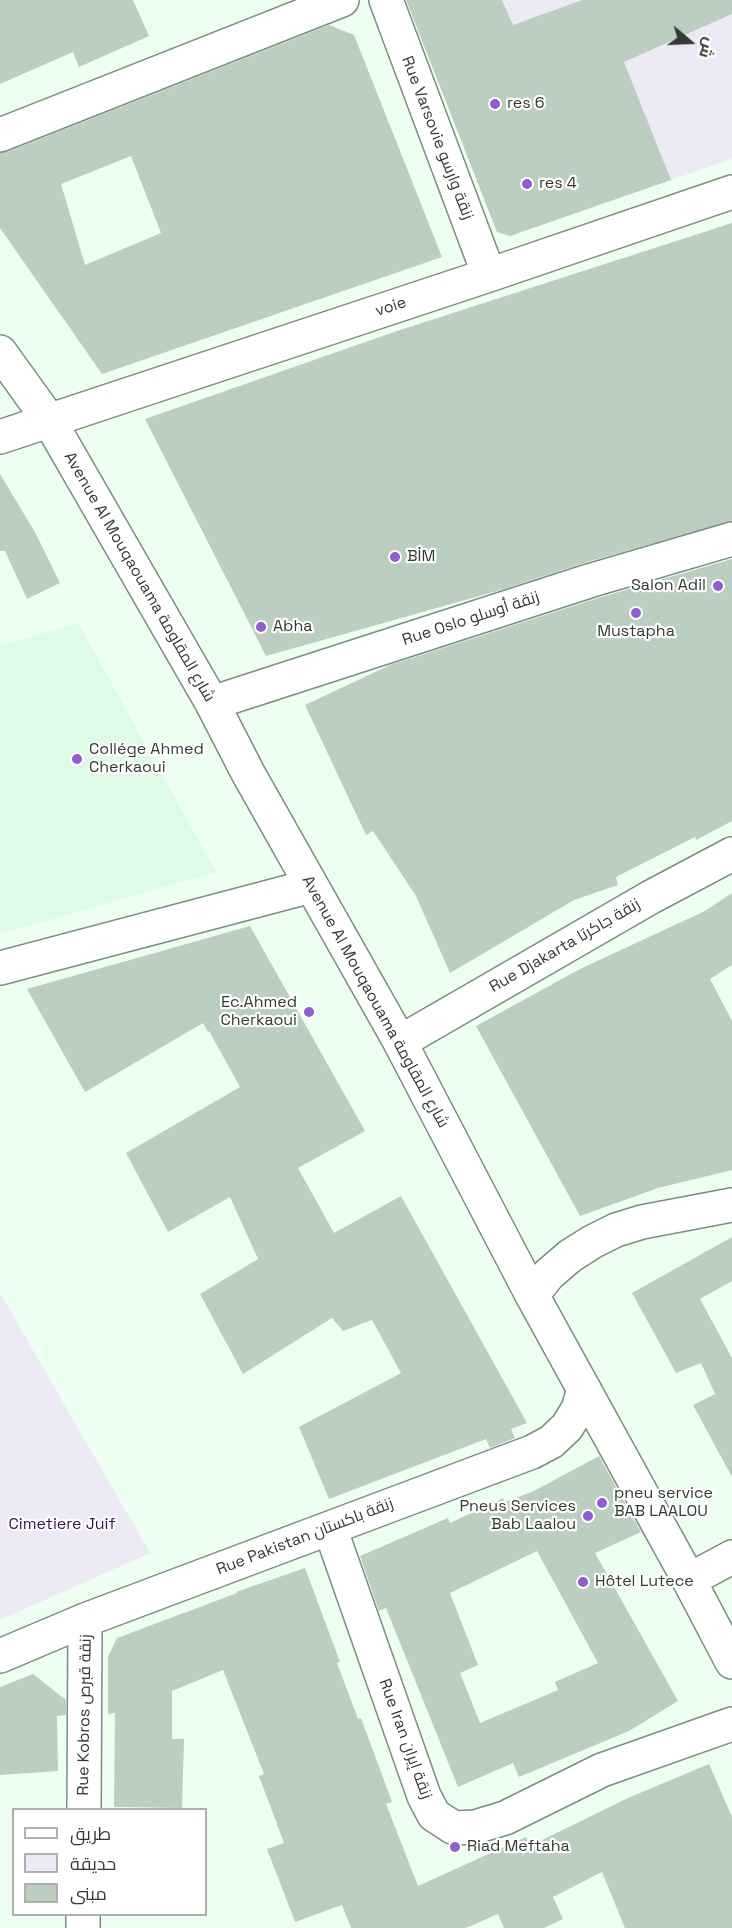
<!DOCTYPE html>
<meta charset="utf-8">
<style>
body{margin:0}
#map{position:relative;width:732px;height:1928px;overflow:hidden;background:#edfff1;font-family:"Space Grotesk",Cairo,sans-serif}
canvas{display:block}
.legend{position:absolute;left:12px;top:1808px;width:195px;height:108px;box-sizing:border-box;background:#fff;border:2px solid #adb0ad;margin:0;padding:8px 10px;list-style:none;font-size:18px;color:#313a33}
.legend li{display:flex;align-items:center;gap:12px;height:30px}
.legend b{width:30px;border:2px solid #adb0ad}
.north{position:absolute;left:660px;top:12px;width:60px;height:60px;-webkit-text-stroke:4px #fff;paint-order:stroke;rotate:109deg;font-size:16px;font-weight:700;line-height:24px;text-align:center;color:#313a33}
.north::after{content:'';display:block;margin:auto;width:21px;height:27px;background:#313a33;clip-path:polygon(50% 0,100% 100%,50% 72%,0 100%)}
</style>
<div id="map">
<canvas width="732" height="1928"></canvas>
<ul class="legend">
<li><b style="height:8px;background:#fff"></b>طريق</li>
<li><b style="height:16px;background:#eee9f7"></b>حديقة</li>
<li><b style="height:16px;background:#bacfbf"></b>مبنى</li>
</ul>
<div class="north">ش</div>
</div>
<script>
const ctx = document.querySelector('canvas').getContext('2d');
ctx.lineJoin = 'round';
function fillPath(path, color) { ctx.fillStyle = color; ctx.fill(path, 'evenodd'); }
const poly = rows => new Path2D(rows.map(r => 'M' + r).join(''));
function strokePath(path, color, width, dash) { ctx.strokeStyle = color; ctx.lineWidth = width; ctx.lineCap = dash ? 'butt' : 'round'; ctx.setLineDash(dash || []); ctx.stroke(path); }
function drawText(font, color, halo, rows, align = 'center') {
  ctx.font = font + ' "Space Grotesk",Cairo,sans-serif'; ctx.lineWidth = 4.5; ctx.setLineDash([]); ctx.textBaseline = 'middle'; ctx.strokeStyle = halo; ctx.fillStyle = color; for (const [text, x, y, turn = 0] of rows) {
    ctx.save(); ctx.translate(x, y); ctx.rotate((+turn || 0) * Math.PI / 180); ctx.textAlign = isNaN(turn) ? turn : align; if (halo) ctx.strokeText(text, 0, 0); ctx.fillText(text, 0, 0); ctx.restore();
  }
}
const built = poly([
 [78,623,216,872,0,934,0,646]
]);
const green = poly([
 [502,0,582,0,513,25],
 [732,14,732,159,671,180,624,62],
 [0,1293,150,1553,0,1620]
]);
const building = poly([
 [0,0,133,0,149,36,79,67,73,52,0,84],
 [406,0,502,0,513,25,582,0,732,0,732,14,624,62,671,180,510,236,497,232],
 [329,25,354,35,442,257,102,374,0,228,0,153,7,152],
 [131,156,161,233,85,265,61,184],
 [732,223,732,521,587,562,501,590,266,656,145,419,397,331],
 [0,474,36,534,60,583,27,599,5,551,0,551],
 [732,559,732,821,696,840,695,837,616,877,618,885,574,900,450,973,416,896,373,831,366,835,305,705,390,665,598,598],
 [732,893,732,965,710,979,732,1021,732,1170,658,1188,580,1216,476,1026,580,969,705,911],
 [250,926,365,1131,298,1168,334,1233,401,1196,527,1423,511,1429,515,1438,490,1448,486,1439,329,1499,299,1427,401,1373,372,1320,343,1331,332,1318,243,1374,200,1294,258,1259,230,1197,168,1232,126,1153,240,1087,209,1031,208,1032,203,1023,85,1092,27,989],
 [732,1237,732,1281,700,1299,732,1358,732,1477,693,1405,715,1394,701,1363,676,1373,632,1293],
 [599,1456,641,1532,595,1553,678,1701,629,1731,519,1777,513,1763,458,1787,386,1608,379,1611,360,1556,448,1518,450,1523,503,1498,505,1502,534,1491],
 [537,1551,598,1663,555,1682,558,1690,480,1723,460,1673,478,1665,450,1593],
 [305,1568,340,1662,337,1663,358,1719,361,1718,392,1802,386,1804,418,1886,526,1837,530,1846,628,1798,709,1764,732,1817,732,1928,625,1928,602,1872,553,1897,563,1919,544,1928,504,1928,498,1914,466,1928,351,1928,342,1905,295,1922,267,1849,284,1843,259,1776,264,1774,223,1670,172,1691,172,1739,184,1739,182,1808,114,1807,115,1713,108,1714,108,1657,117,1638,237,1593,236,1592],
 [33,1674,66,1700,66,1715,57,1716,58,1771,0,1775,0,1687]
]);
const minor = poly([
 [386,0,489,275],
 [0,135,342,0],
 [0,437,489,275,732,192],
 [212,703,592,580,732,539],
 [0,968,311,886],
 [400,1042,651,897,732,854],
 [532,1295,549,1274,570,1256,592,1242,616,1230,642,1222,732,1205],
 [330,1528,424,1796,434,1815,454,1828,475,1827,505,1818,602,1770,732,1724],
 [689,1580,732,1557],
 [0,1656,85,1620,532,1452,551,1442,567,1427,578,1409,584,1389],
 [84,1810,85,1620],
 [83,1928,83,1914]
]);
const tertiary = poly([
 [0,352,49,420,212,703,248,773,400,1042,532,1295,689,1580,732,1662]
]);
const markers = [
 [495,104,6,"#905dd6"],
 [527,184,6,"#905dd6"],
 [395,557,6,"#905dd6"],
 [718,586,6,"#905dd6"],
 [636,613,6,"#905dd6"],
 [261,627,6,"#905dd6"],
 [77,759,6,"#905dd6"],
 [309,1012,6,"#905dd6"],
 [602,1503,6,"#905dd6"],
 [588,1516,6,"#905dd6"],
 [583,1582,6,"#905dd6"],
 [455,1847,6,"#905dd6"]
];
const poiNames = [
 ["res 6",507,104],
 ["res 4",539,184],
 ["BİM",407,557],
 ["Salon Adil",706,586,"right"],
 ["Abha",273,627],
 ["Mustapha",636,632,"center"],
 ["Collége Ahmed",89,750],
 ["Cherkaoui",89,768],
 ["Ec.Ahmed",297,1003,"right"],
 ["Cherkaoui",297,1021,"right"],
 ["pneu service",614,1494],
 ["BAB LAALOU",614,1512],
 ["Pneus Services",576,1507,"right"],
 ["Bab Laalou",576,1525,"right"],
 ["Hôtel Lutece",595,1582],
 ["Riad Meftaha",467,1847]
];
const streetNames = [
 ["Rue Varsovie زنقة وارسو",437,138,69],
 ["voie",391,307,-18],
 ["Avenue Al Mouqaouama شارع المقاومة",139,577,60],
 ["Rue Oslo زنقة أوسلو",471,619,-18],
 ["Rue Djakarta زنقة جاكرتا",565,946,-30],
 ["Avenue Al Mouqaouama شارع المقاومة",375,1002,61],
 ["Rue Pakistan زنقة باكستان",305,1537,-21],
 ["Rue Kobros زنقة قبرص",85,1715,-89],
 ["Rue Iran زنقة إيران",405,1739,70]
];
const parkNames = [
 ["Cimetiere Juif",62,1525]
];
fillPath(built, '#defbe5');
fillPath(green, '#eee9f7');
fillPath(building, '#bacfbf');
strokePath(minor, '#7a8e7f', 36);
strokePath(tertiary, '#7a8e7f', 36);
strokePath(minor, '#fff', 33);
strokePath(tertiary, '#fff', 33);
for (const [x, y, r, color] of markers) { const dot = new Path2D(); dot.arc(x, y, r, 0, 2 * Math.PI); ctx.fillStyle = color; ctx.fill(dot); strokePath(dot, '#fff', 2); }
drawText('16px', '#313a33', '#fff', poiNames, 'left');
drawText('16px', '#313a33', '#fff', streetNames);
drawText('16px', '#380e62', '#fff', parkNames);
</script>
